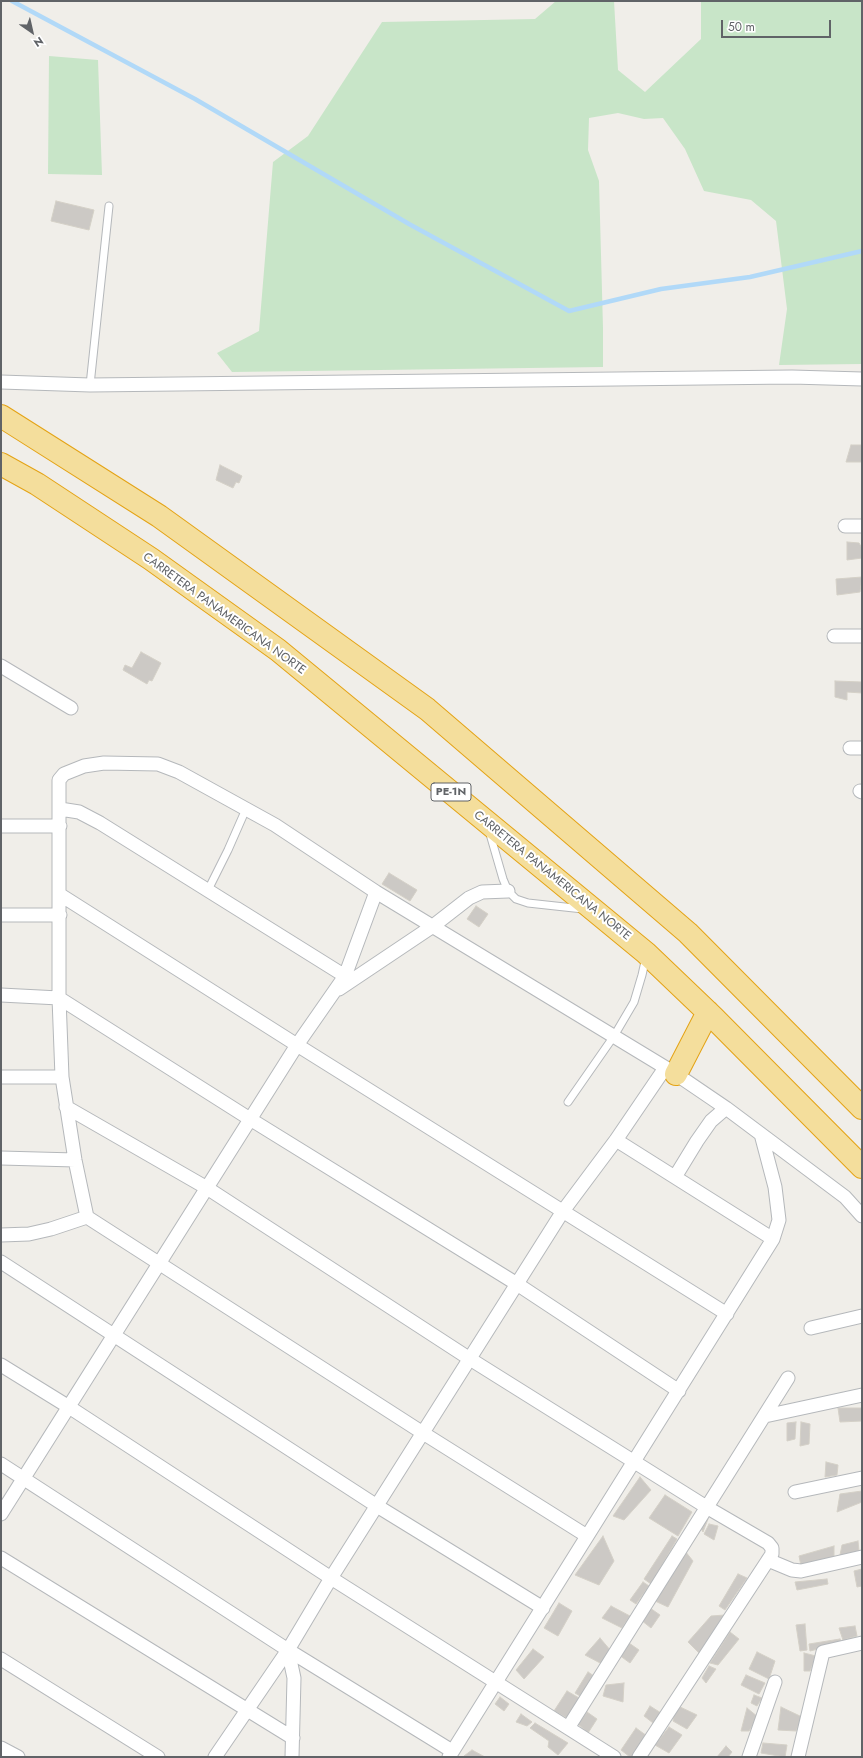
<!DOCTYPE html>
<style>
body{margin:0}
#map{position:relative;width:863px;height:1758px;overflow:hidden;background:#f0eee9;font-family:Jost,sans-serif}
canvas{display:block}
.frame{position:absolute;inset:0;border:2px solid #606367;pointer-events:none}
.north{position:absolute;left:12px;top:12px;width:40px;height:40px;-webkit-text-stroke:3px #fff;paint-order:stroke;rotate:146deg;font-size:11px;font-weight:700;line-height:16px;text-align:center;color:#606367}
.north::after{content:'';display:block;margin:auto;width:14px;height:18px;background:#606367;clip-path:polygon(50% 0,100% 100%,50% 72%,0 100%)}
.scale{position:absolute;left:721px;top:20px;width:110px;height:18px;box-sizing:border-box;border:2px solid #606367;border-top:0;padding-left:5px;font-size:12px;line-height:14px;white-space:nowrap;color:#606367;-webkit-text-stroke:3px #fff;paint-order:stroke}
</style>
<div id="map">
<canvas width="863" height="1758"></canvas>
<div class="frame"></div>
<div class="north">N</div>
<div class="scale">50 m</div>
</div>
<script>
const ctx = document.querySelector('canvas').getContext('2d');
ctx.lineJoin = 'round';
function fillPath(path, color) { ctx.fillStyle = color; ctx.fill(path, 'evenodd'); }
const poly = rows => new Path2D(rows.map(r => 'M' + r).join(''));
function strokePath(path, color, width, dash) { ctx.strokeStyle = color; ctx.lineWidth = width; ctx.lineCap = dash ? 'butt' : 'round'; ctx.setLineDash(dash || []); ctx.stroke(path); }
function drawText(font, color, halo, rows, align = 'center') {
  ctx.font = font + ' Jost,sans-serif'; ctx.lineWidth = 4; ctx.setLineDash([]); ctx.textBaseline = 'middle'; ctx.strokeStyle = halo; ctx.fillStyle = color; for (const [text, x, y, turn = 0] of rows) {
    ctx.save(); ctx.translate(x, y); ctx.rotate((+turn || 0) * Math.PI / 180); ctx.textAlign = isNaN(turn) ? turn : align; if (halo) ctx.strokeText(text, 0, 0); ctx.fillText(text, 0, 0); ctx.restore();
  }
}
const green = poly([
 [556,1,614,1,618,70,645,92,701,39,701,1,862,1,862,364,779,365,787,309,776,221,751,200,704,191,685,149,663,118,644,119,618,113,589,118,588,150,599,181,603,328,603,367,232,372,217,353,259,331,273,162,308,136,382,22,535,19],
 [49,56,98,60,102,175,48,174]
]);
const stream = poly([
 [12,1,195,99,409,224,569,311,661,289,750,277,862,251]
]);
const building = poly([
 [56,201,94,210,89,230,51,221,56,201],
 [851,445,862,445,862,462,846,462,851,445],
 [220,465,242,476,239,483,236,482,233,488,216,480,220,465],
 [847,542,859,543,862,548,862,558,847,560,847,542],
 [862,577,860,592,837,595,836,579,862,577],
 [141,652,161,663,152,681,149,680,147,684,123,670,125,665,132,668,141,652],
 [835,681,862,682,862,693,847,692,847,700,835,697,835,681],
 [389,873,417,890,410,901,382,884,389,873],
 [476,906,488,914,479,927,467,919,476,906],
 [838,1408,862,1408,862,1421,840,1422,838,1408],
 [796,1422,795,1439,787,1441,787,1423,796,1422],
 [801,1422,810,1424,809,1444,800,1446,801,1422],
 [826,1462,838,1465,837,1475,825,1477,826,1462],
 [640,1477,651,1490,624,1520,613,1516,640,1477],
 [862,1491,862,1502,837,1512,840,1494,862,1491],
 [665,1495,692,1512,678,1536,649,1518,665,1495],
 [708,1519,703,1532,700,1527,708,1519],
 [709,1524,718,1526,714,1540,704,1534,709,1524],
 [603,1536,614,1561,599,1585,575,1575,603,1536],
 [672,1536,677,1539,651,1584,644,1579,672,1536],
 [858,1541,859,1551,840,1555,842,1545,858,1541],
 [834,1546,834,1558,801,1566,799,1556,834,1546],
 [685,1551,693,1561,668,1607,655,1601,685,1551],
 [862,1569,862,1586,857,1587,854,1571,862,1569],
 [738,1574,747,1578,725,1610,719,1606,738,1574],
 [827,1579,828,1584,797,1590,795,1582,827,1579],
 [643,1582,649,1586,636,1604,630,1600,643,1582],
 [559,1603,572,1611,558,1636,544,1628,559,1603],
 [611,1606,630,1616,622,1628,602,1618,611,1606],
 [650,1608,660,1615,651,1628,641,1620,650,1608],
 [725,1615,703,1657,688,1642,711,1616,725,1615],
 [805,1624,807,1650,800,1651,796,1625,805,1624],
 [855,1626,857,1636,843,1640,839,1628,855,1626],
 [730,1632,739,1639,718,1665,710,1663,730,1632],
 [600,1638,611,1651,602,1664,585,1655,600,1638],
 [840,1639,842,1643,810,1651,809,1644,840,1639],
 [629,1643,639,1650,630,1663,619,1655,629,1643],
 [533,1649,544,1657,524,1679,516,1670,533,1649],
 [757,1652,775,1661,769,1679,749,1669,757,1652],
 [804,1653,816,1656,810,1671,804,1671,804,1653],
 [709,1666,716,1669,706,1683,702,1678,709,1666],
 [588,1672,594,1676,580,1696,575,1693,588,1672],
 [746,1675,765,1683,759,1694,741,1685,746,1675],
 [624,1683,623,1702,603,1696,606,1685,624,1683],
 [567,1691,579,1698,567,1718,554,1711,567,1691],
 [754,1695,762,1698,757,1706,751,1703,754,1695],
 [500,1697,509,1704,504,1711,495,1704,500,1697],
 [676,1705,697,1715,687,1729,673,1721,676,1705],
 [650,1706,661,1713,657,1726,644,1716,650,1706],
 [781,1707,802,1717,796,1731,778,1730,781,1707],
 [747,1708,758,1717,749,1731,741,1731,747,1708],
 [587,1712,597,1719,588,1733,578,1724,587,1712],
 [521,1714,532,1722,527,1726,516,1722,521,1714],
 [535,1723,568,1743,558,1755,548,1747,549,1741,530,1728,535,1723],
 [669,1727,682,1735,669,1753,655,1745,669,1727],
 [636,1728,647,1736,632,1757,630,1757,621,1750,636,1728],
 [763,1743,787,1745,785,1757,761,1753,763,1743],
 [726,1746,732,1752,728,1757,717,1757,726,1746],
 [472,1750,485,1757,464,1756,472,1750]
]);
const service = poly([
 [90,385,109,206],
 [490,834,503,879,508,891,516,899,528,903,583,909],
 [208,890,228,850,246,809],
 [568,1102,614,1036,634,1002,642,975,646,957]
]);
const minor = poly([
 [1,382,90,385,792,377,862,379],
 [845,526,862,526],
 [834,636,862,636],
 [1,666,71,708],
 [850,748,862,748],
 [860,791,862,792],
 [60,809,79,812,100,823,345,976],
 [1,826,60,826],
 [59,894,297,1045,727,1314],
 [1,915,60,915],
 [339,989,433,926,469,898,482,892,508,891],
 [1,995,59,998,250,1119,517,1284,679,1391],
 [1,1077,62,1077],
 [66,1107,207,1188,470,1359,708,1508,768,1543,772,1548,772,1554,639,1757],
 [616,1140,773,1239],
 [1,1158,75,1160],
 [675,1177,697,1141,711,1121,726,1108],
 [1,1235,29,1234,51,1229,87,1217],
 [1,1262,377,1506,543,1608],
 [811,1328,862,1316],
 [1,1365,69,1407,331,1578,614,1757],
 [765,1416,862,1395],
 [1,1464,288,1650,452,1751],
 [795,1492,862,1478],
 [1,1514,297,1045,345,976,376,892],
 [587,1536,423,1433,87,1217,75,1160,62,1077,59,998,59,780,64,774,84,766,104,763,158,764,179,772,275,825,376,892,676,1074,726,1108,845,1197,862,1216],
 [1,1558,293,1738],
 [768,1560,792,1570,801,1571,862,1557],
 [288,1650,294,1678,292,1757],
 [1,1659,158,1757],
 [568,1728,788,1378],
 [1,1748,18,1757],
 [215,1757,288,1650,331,1578,563,1211,616,1140,665,1068],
 [449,1757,773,1239,779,1220,775,1187,761,1134],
 [749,1757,775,1682],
 [798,1757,823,1652,862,1643]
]);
const motorway = poly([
 [1,416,159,516,427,709,688,933,862,1108],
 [1,464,37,484,151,559,278,650,646,953,714,1018,862,1167],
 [676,1074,708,1012]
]);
const shields = [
 [451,792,40]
];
const shieldNames = [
 ["PE-1N",451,792]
];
const streetNames = [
 ["CARRETERA PANAMERICANA NORTE",224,614,36],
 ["CARRETERA PANAMERICANA NORTE",552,876,39]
];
fillPath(green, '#c8e5c8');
strokePath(stream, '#b1d9f8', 4.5);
fillPath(building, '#ccc9c5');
strokePath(building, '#d4d0c7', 1);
strokePath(service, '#b5b8bb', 9);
strokePath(minor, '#b5b8bb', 15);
strokePath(motorway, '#e4a315', 24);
strokePath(service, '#fff', 7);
strokePath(minor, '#fff', 13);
strokePath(motorway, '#f4de9c', 22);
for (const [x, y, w] of shields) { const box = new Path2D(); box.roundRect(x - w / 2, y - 9, w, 18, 3); ctx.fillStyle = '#fff'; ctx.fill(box); strokePath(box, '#606367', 1); }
drawText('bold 11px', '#606367', null, shieldNames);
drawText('12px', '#606367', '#fff', streetNames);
</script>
